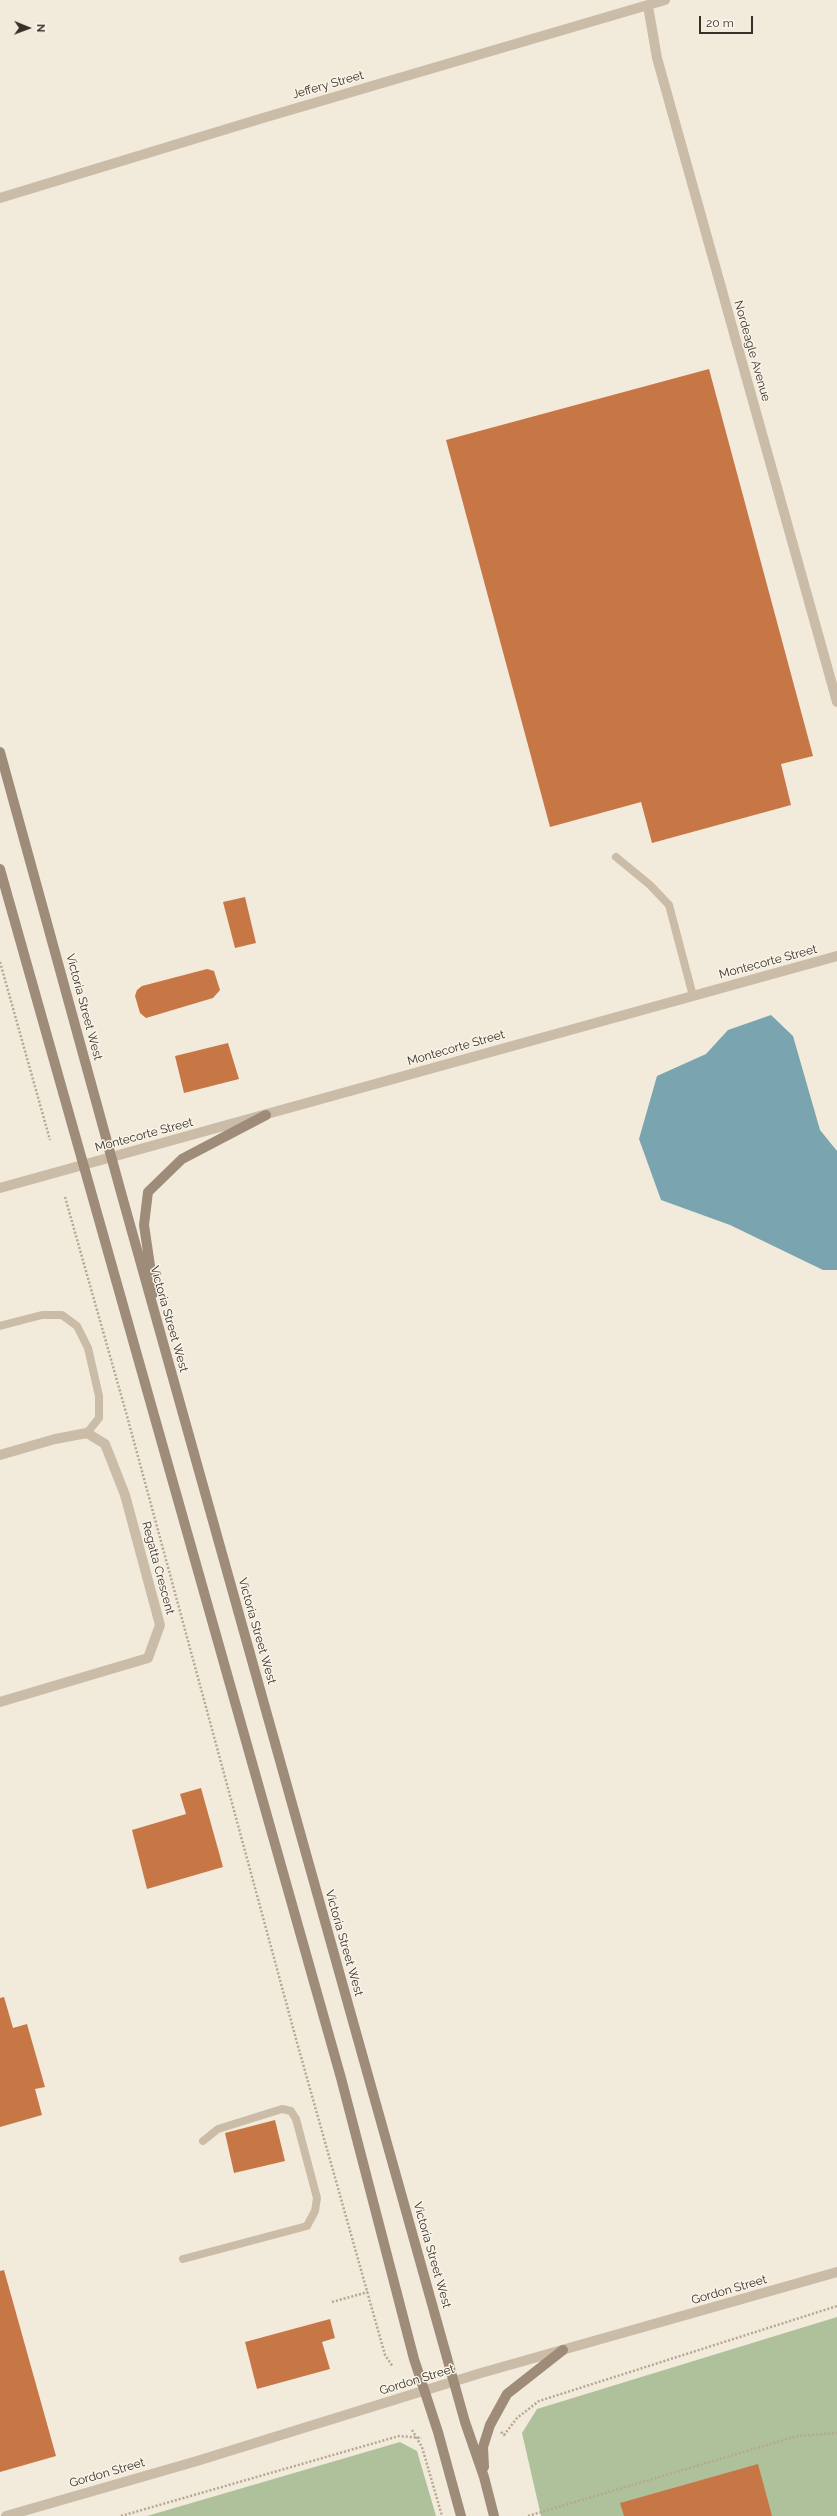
<!DOCTYPE html>
<style>
body{margin:0}
#map{position:relative;width:837px;height:2516px;overflow:hidden;background:#f2ebdb;font-family:Raleway,sans-serif}
canvas{display:block}
.north{position:absolute;left:8px;top:8px;width:40px;height:40px;-webkit-text-stroke:3px #faf4e8;paint-order:stroke;rotate:91deg;font-size:11px;font-weight:700;line-height:16px;text-align:center;color:#372f28}
.north::after{content:'';display:block;margin:auto;width:14px;height:18px;background:#372f28;clip-path:polygon(50% 0,100% 100%,50% 72%,0 100%)}
.scale{position:absolute;left:699px;top:16px;width:54px;height:18px;box-sizing:border-box;border:2px solid #372f28;border-top:0;padding-left:5px;font-size:12px;line-height:14px;white-space:nowrap;color:#372f28;-webkit-text-stroke:3px #faf4e8;paint-order:stroke}
</style>
<div id="map">
<canvas width="837" height="2516"></canvas>
<div class="north">N</div>
<div class="scale">20 m</div>
</div>
<script>
const ctx = document.querySelector('canvas').getContext('2d');
ctx.lineJoin = 'round';
function fillPath(path, color) { ctx.fillStyle = color; ctx.fill(path, 'evenodd'); }
const poly = rows => new Path2D(rows.map(r => 'M' + r).join(''));
function strokePath(path, color, width, dash) { ctx.strokeStyle = color; ctx.lineWidth = width; ctx.lineCap = dash ? 'butt' : 'round'; ctx.setLineDash(dash || []); ctx.stroke(path); }
function drawText(font, color, halo, rows, align = 'center') {
  ctx.font = font + ' Raleway,sans-serif'; ctx.lineWidth = 3; ctx.setLineDash([]); ctx.textBaseline = 'middle'; ctx.strokeStyle = halo; ctx.fillStyle = color; for (const [text, x, y, turn = 0] of rows) {
    ctx.save(); ctx.translate(x, y); ctx.rotate((+turn || 0) * Math.PI / 180); ctx.textAlign = isNaN(turn) ? turn : align; if (halo) ctx.strokeText(text, 0, 0); ctx.fillText(text, 0, 0); ctx.restore();
  }
}
const green = poly([
 [837,2317,837,2516,541,2516,522,2433,537,2409],
 [400,2442,417,2451,436,2516,147,2516]
]);
const water = poly([
 [771,1015,793,1036,820,1130,837,1151,837,1270,823,1270,730,1225,661,1200,639,1139,657,1076,706,1054,728,1030]
]);
const building = poly([
 [709,369,813,756,781,764,791,805,652,843,641,802,550,827,446,440],
 [245,897,256,943,235,948,223,902],
 [207,969,214,971,220,990,213,998,146,1018,140,1013,135,996,137,990,142,986],
 [228,1043,239,1079,184,1093,175,1056],
 [201,1788,223,1867,147,1889,132,1830,186,1814,180,1794],
 [4,1997,13,2028,27,2024,45,2087,35,2089,42,2115,0,2127,0,1998],
 [275,2120,285,2161,234,2173,225,2133],
 [4,2270,56,2456,0,2472,0,2271],
 [330,2319,335,2338,322,2342,330,2369,257,2389,245,2342],
 [758,2464,772,2516,624,2516,620,2503]
]);
const path = poly([
 [0,962,50,1140],
 [65,1197,127,1416,296,2039,385,2355,393,2367],
 [332,2302,368,2292],
 [412,2430,422,2447,442,2516],
 [501,2432,504,2435,517,2418,539,2401,837,2306],
 [121,2516,399,2436,422,2438],
 [528,2516,797,2436,837,2433]
]);
const service = poly([
 [616,857,650,885,669,905,693,996],
 [0,1326,42,1315,62,1315,77,1326,88,1348,99,1396,99,1418,87,1433],
 [183,2259,307,2226,315,2211,317,2198,296,2119,291,2111,282,2109,218,2129,203,2141]
]);
const minor = poly([
 [648,6,657,58,837,702],
 [0,198,263,118,665,0],
 [0,1188,837,956],
 [0,1455,55,1439,87,1433,105,1444,125,1495,160,1625,148,1658,0,1702],
 [6,2516,197,2461,481,2373,837,2272]
]);
const secondary = poly([
 [0,752,122,1196,465,2422,484,2477,494,2516],
 [0,869,341,2078,414,2359,438,2432,461,2516],
 [154,1293,144,1225,148,1192,182,1159,266,1115],
 [484,2467,483,2447,490,2425,507,2394,563,2350]
]);
const streetNames = [
 ["Jeffery Street",328,85,-16],
 ["Nordeagle Avenue",752,351,74],
 ["Montecorte Street",768,962,-15],
 ["Victoria Street West",84,1007,75],
 ["Montecorte Street",456,1048,-16],
 ["Montecorte Street",144,1135,-15],
 ["Victoria Street West",169,1319,74],
 ["Regatta Crescent",158,1568,75],
 ["Victoria Street West",257,1631,74],
 ["Victoria Street West",344,1943,74],
 ["Victoria Street West",432,2255,74],
 ["Gordon Street",729,2290,-16],
 ["Gordon Street",417,2380,-17],
 ["Gordon Street",107,2473,-16]
];
fillPath(green, '#afc19b');
fillPath(water, '#7aa5b0');
fillPath(building, '#c77745');
strokePath(path, '#b6a791', 2.5, [2, 2]);
strokePath(service, '#cabca7', 8);
strokePath(minor, '#cabca7', 10);
strokePath(secondary, '#9e8c79', 10);
drawText('12px', '#372f28', '#faf4e8', streetNames);
</script>
